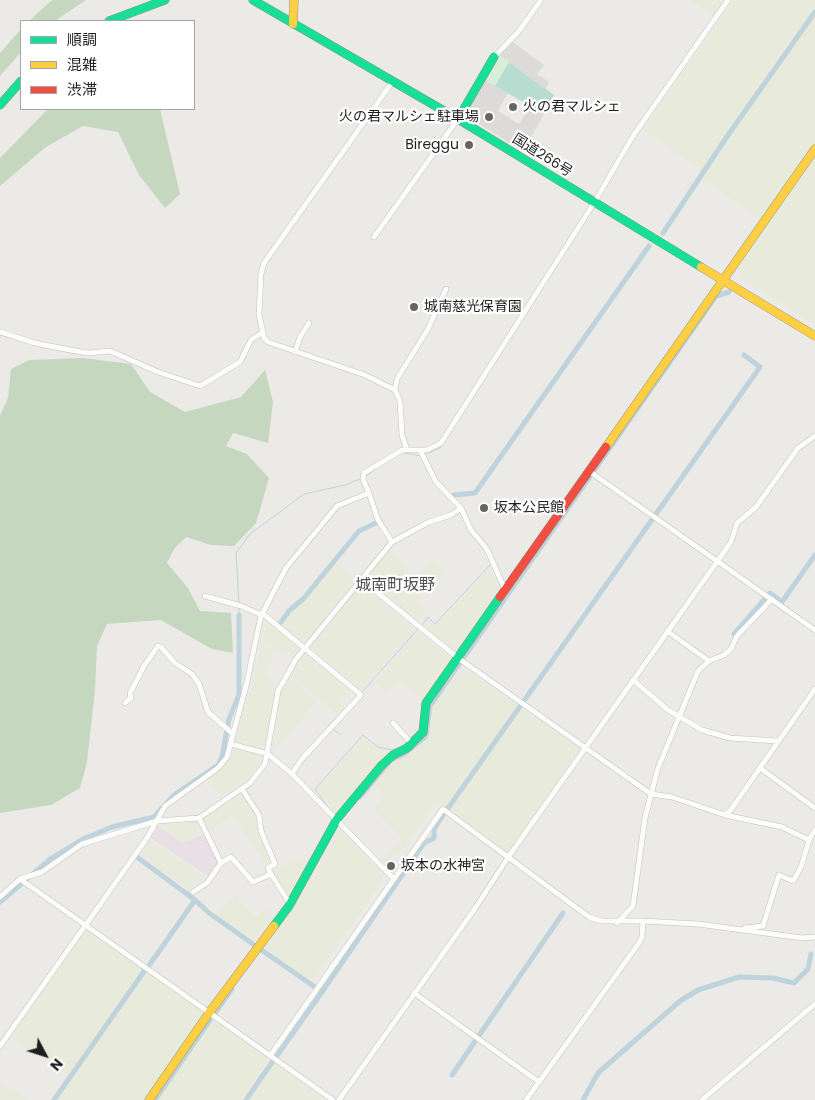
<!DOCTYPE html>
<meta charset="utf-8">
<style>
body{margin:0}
#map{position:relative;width:815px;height:1100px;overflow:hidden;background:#ebeae7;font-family:Poppins,"Noto Sans JP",sans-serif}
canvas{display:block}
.legend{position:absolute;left:20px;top:20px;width:175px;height:90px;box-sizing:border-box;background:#fff;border:1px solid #a5a5a5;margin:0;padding:6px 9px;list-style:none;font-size:15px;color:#1e1e1e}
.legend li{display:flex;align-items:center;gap:10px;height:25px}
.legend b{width:25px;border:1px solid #a5a5a5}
.north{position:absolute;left:20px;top:1030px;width:50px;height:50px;-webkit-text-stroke:4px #fff;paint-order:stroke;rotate:130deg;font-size:14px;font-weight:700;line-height:20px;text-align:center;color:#1e1e1e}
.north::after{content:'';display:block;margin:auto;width:18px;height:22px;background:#1e1e1e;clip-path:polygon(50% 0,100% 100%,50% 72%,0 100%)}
</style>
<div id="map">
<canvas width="815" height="1100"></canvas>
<ul class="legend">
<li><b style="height:6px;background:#16e098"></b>順調</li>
<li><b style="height:6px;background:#ffcf43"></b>混雑</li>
<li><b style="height:6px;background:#f24e42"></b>渋滞</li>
</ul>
<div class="north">N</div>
</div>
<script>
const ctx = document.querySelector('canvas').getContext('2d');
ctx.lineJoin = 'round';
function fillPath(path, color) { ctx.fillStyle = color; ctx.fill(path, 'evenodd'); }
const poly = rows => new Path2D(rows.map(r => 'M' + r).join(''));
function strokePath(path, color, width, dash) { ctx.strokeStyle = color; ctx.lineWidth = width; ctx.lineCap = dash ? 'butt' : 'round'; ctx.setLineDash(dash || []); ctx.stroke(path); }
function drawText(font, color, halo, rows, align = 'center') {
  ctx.font = font + ' Poppins,"Noto Sans JP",sans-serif'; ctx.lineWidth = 4.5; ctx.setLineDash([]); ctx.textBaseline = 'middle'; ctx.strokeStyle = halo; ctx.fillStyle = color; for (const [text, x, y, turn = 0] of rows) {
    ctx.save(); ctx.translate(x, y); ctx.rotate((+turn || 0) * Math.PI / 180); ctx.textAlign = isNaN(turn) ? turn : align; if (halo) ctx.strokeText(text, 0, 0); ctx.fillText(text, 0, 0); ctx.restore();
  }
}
const industrial = poly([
 [158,826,182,843,204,834,218,863,209,877,151,838]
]);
const farmland = poly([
 [690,0,724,0,713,16],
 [734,0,815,0,815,142,761,219,702,179,706,174,643,129],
 [815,157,815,325,740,278,739,266],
 [391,550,413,577,434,561,446,572,416,599,425,613,418,622,365,579],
 [335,563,356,580,305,643,303,643,281,625,290,613,306,599],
 [490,569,499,590,456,652,423,627,429,621,435,626],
 [361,585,415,629,361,690,310,648],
 [266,621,300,647,291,658,277,651,262,640],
 [419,632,452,659,425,697,421,697,399,682,386,693,375,682],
 [261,642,275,653,265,676,273,681,270,688,275,690,265,750,233,741,239,718,252,688],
 [306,653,351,689,341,700,297,664],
 [296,665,345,705,337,714,290,675],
 [463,668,581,749,508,852,439,803,434,805,404,849,383,863,381,860,403,839,374,810,385,795,373,785,392,762,404,756,429,736,432,707],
 [289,676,316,700,284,742,272,750,280,693],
 [363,738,375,747,388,752,336,813,317,790],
 [233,747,263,756,256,768,248,778,222,796,205,780,220,770,230,757],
 [242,794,256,815,258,832,270,862,266,864,232,815,209,831,203,819],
 [197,821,202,832,183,842,160,826,161,824],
 [340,828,380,869,383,880,312,982,263,948,294,908],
 [149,840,206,878,188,889,139,855],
 [310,857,288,897,272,869],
 [236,896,255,917,267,909,273,918,253,942,214,914],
 [86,929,327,1100,54,1100,70,1077,10,1036],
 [0,1081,28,1100,0,1100]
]);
const forest = poly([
 [52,0,86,0,55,21,29,21],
 [21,29,21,52,0,76,0,53],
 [48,109,160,109,180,194,165,208,139,175,118,132,83,126,46,147,0,186,0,158],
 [82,358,131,364,150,392,185,412,241,397,265,370,273,402,268,443,233,433,226,446,247,454,269,478,256,523,234,546,211,545,186,537,174,549,167,563,188,588,200,611,231,613,233,653,212,649,161,620,107,624,97,646,95,690,87,762,80,788,51,805,0,813,0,416,8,398,11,369,29,360]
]);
const park = poly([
 [498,54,509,62,495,86,483,79]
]);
const pitch = poly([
 [509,62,554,95,544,114,495,86]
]);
const parking = poly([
 [513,42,544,65,537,74,549,82,545,89,498,54],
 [483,79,508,93,498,111,519,124,530,106,544,114,523,151,471,119,467,106]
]);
const stream = poly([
 [514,333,518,326],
 [404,453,422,456],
 [425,454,440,448,443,444],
 [366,476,377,468],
 [239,604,236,553,250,534,304,494,345,485,360,479],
 [239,608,239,615],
 [421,626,428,617,435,624,490,565],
 [362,692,418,629],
 [330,727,328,726,345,709],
 [333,729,341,735],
 [328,807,315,789,363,735,378,747,391,750,398,748]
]);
const canal = poly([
 [663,233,726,138,815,12],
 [454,495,475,493,649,246],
 [281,622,289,611,304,598,359,531,376,523],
 [734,634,770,593,782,602,815,555],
 [360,797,391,760,404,754,426,736,430,706,716,296,729,292],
 [137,857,195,900],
 [0,902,49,860,83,839,112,827,154,817,174,795,218,765,222,757,229,719,239,695,239,615],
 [260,949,322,992,276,1057],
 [148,967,195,900,209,913,253,944],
 [322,992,424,843,434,838,434,830,439,821,760,367,744,355],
 [216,1012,232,989],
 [452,1075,563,913],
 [54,1100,145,970],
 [155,1100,210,1020],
 [246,1100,273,1061],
 [583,1100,598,1073,680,1001,698,990,739,977,773,978,794,983,808,969,811,954]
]);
const street = poly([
 [494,57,519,31,541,0],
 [393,81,264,263,261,274,259,314,264,338,268,342,365,375,395,390],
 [374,237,458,119],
 [0,332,35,343,70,350,88,353,110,351,158,372,200,386,240,362,251,340,263,332],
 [295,352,300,337,309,323],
 [407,450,402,435,400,401,395,390,397,379,428,329,446,289],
 [420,450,436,482,461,508,471,530,487,549,505,590],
 [589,471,815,630],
 [369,493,378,520,392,542],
 [362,580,458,658,651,794,672,797,725,815,782,827,809,840],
 [205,596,241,606,262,615],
 [262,613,361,695,301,760,292,774],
 [667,631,709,661],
 [633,680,668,710,702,730,730,738,778,741],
 [125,703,131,698,130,693,144,666,158,646,161,647,175,663,192,674,199,684,208,712,233,734],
 [393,723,412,744],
 [231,744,268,754,292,774,393,878],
 [760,768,815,808],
 [725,814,730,811,815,689],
 [199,818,221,863],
 [271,874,290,904],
 [20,879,333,1100],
 [193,892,207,883,221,863,231,857,253,882,271,874,268,868,275,864,261,831,259,815,242,789],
 [0,897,20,879,42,872,82,844,157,821,199,818,250,783,265,764,278,691,296,659,392,542,429,522,451,515,461,508],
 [617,923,633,906,645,818,658,768,698,671,709,661,724,655,731,649,737,636,772,599],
 [745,928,763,926,779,875,793,881,801,867,809,840,815,830],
 [414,993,539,1082],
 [0,1046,147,838,165,806,218,768,227,757,246,686,261,616,286,568,337,506,369,493,363,479,364,473,402,450,427,450,441,443,594,203,633,136,728,0],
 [270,1056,443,809,589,917,602,921,643,921,698,924,802,938,815,937],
 [339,1100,476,907,509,856,731,542,737,523,756,507,798,448,815,436],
 [526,1100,639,943,642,937,643,921],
 [702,1100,815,1004]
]);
const fast = poly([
 [253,0,458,119,701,267],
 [109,21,165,0],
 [0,105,21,81],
 [458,119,494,57],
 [274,926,289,906,337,819,381,766,393,755,407,748,423,732,426,703,500,597]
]);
const slow = poly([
 [293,24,294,0],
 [701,267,815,336],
 [606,447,815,149],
 [149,1100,209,1013,274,926]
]);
const jam = poly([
 [500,597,606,447]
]);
const markers = [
 [513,107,5,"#666564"],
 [489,117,5,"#666564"],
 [469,145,5,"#666564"],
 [414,307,5,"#666564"],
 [484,508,5,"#666564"],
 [391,866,5,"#666564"]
];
const poiNames = [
 ["火の君マルシェ",523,107],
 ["火の君マルシェ駐車場",479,117,"right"],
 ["Bireggu",459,145,"right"],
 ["城南慈光保育園",424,307],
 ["坂本公民館",494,508],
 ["坂本の水神宮",401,866]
];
const streetNames = [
 ["国道266号",542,156,32]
];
const quarterNames = [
 ["城南町坂野",395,586]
];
fillPath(industrial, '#e8e0e4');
fillPath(farmland, '#e8eadb');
fillPath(forest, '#c6d7bf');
fillPath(park, '#d7eed9');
fillPath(pitch, '#b7ddd0');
fillPath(parking, '#dcdbda');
strokePath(stream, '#bed3db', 1);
strokePath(canal, '#bed3db', 5);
strokePath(street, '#c1c1bf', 6);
strokePath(fast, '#909381', 9);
strokePath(slow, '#909381', 9);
strokePath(jam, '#909381', 9);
strokePath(street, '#fcfcfb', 5);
strokePath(fast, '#16e098', 8);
strokePath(slow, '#ffcf43', 8);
strokePath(jam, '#f24e42', 8);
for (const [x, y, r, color] of markers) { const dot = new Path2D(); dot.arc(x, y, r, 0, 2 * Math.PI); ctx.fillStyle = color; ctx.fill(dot); strokePath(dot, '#fff', 2); }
drawText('14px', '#1e1e1e', '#fff', poiNames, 'left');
drawText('14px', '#1e1e1e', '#fff', streetNames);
drawText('16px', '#515151', '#fff', quarterNames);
</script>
